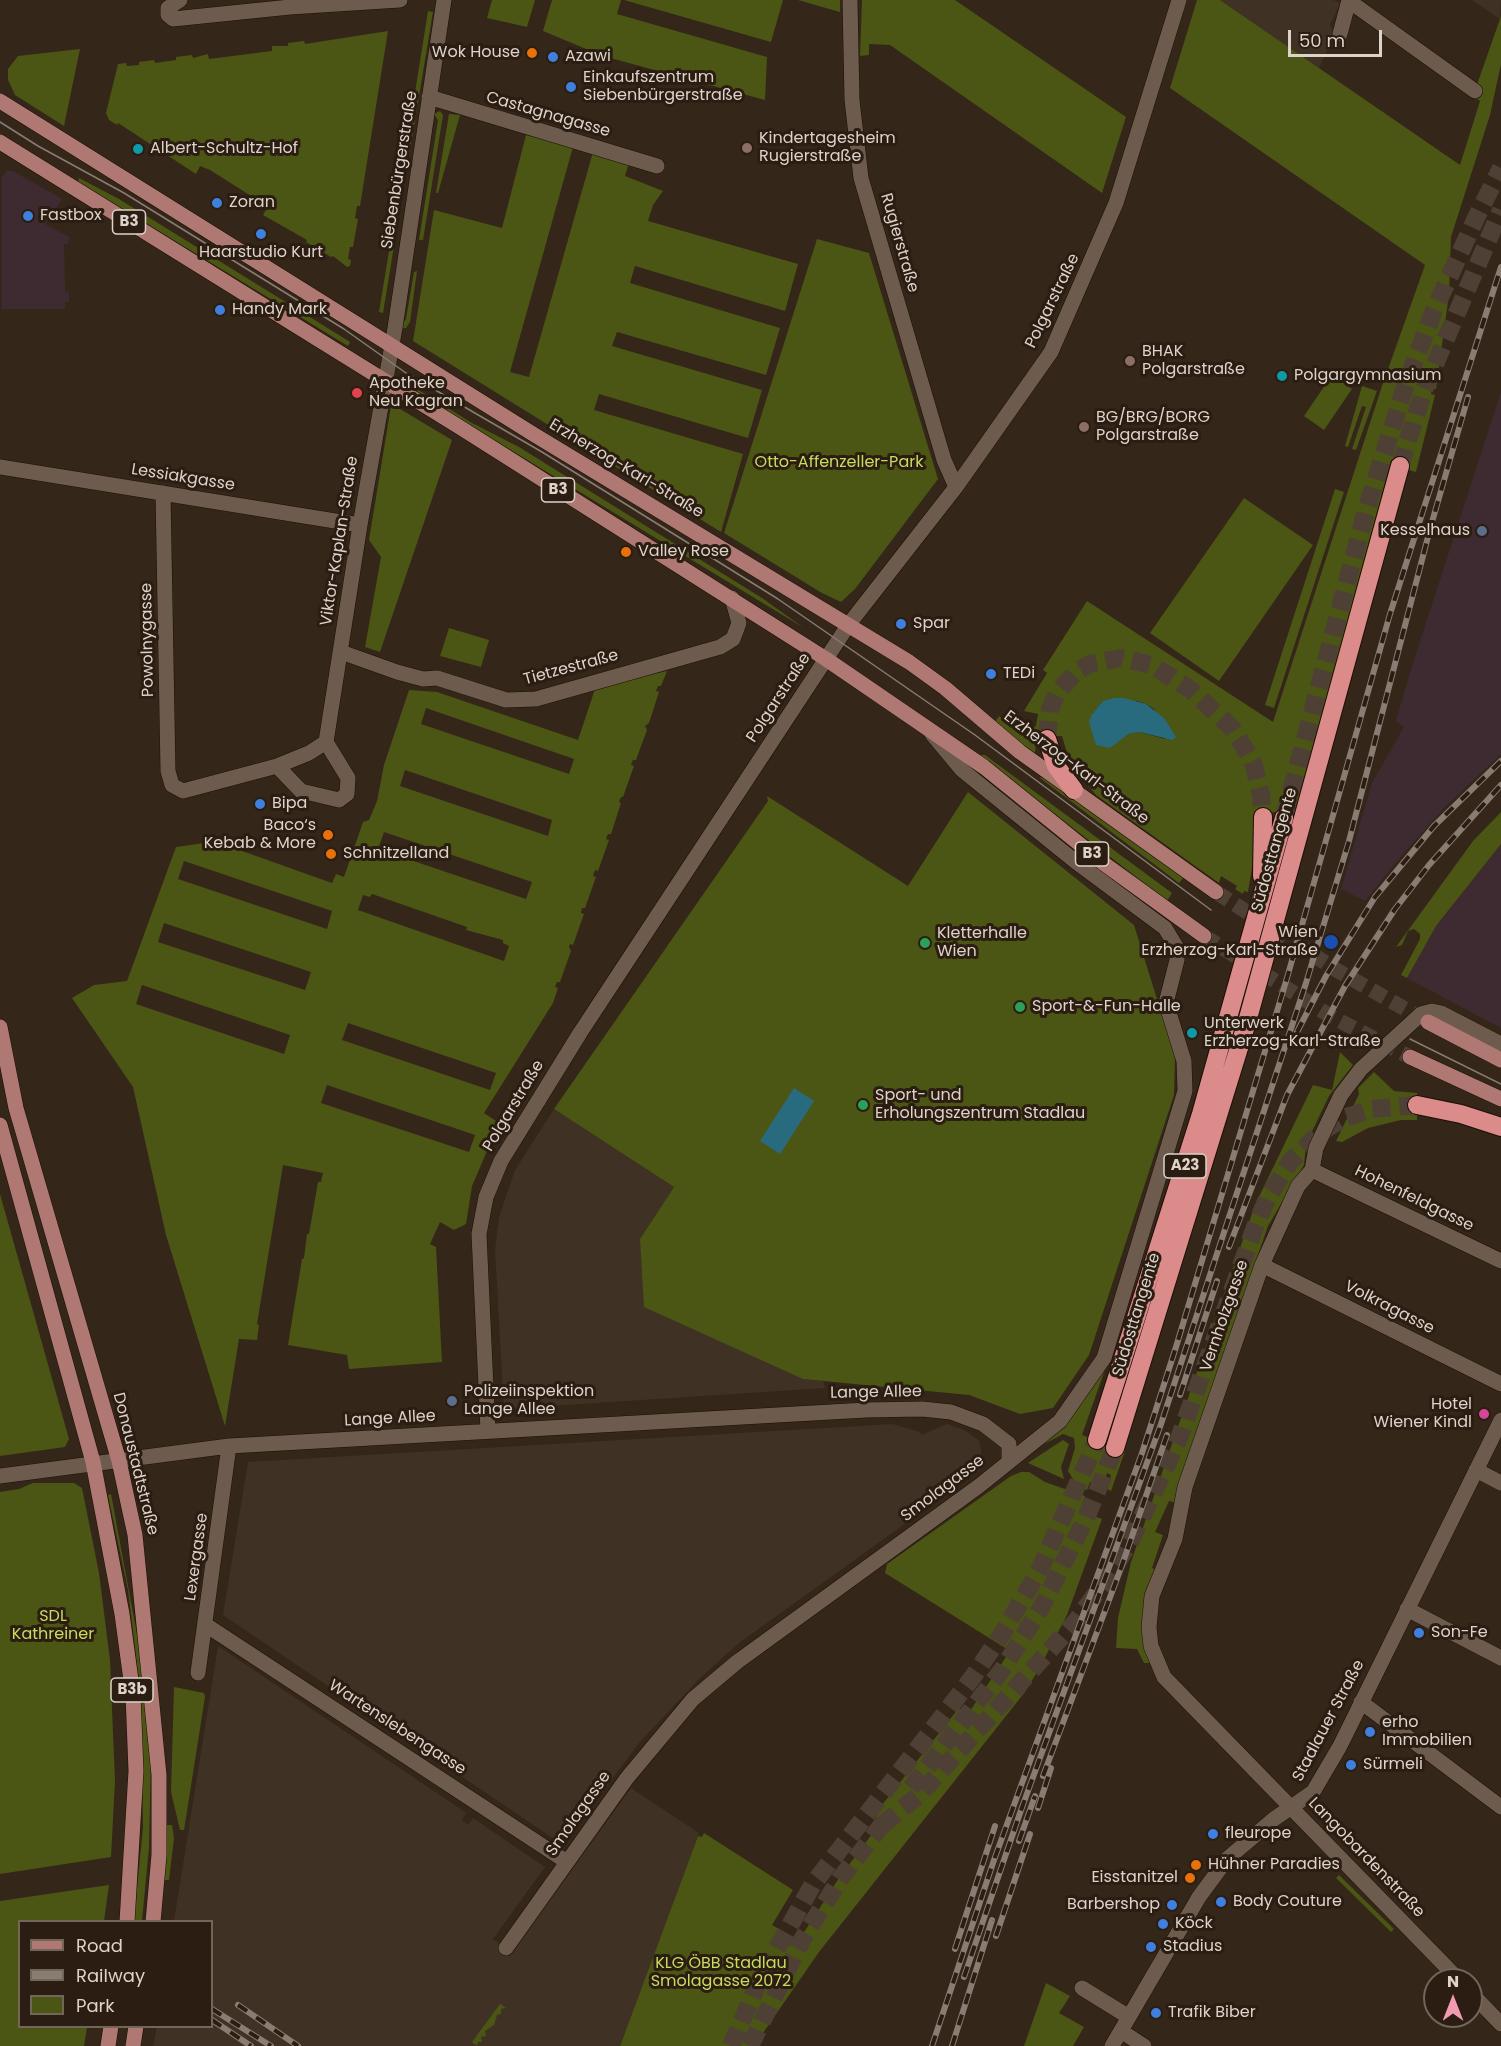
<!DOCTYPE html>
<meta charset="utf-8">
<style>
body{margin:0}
#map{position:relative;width:1501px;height:2046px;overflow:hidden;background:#35261a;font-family:Poppins,sans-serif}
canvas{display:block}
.legend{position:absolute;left:18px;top:1920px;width:195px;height:108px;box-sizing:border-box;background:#2b1d11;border:2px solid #72665b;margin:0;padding:8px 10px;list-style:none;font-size:18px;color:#ddd3cb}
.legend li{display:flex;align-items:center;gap:12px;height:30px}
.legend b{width:30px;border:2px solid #72665b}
.north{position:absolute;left:1423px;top:1968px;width:60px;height:60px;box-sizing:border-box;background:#2b1d11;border:2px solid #72665b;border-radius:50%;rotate:0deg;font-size:16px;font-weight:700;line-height:24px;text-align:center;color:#ddd3cb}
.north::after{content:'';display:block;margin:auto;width:21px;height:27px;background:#f19ab2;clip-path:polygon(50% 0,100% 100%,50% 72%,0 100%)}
.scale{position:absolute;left:1288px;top:30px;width:94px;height:27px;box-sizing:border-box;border:3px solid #ddd3cb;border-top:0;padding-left:8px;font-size:18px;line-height:21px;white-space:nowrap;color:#ddd3cb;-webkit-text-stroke:4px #2b1d11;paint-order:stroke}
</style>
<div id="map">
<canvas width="1501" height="2046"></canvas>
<ul class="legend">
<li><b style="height:8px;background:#af7872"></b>Road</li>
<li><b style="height:8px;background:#897d73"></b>Railway</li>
<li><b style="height:16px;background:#4b5514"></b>Park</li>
</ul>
<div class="north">N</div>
<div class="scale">50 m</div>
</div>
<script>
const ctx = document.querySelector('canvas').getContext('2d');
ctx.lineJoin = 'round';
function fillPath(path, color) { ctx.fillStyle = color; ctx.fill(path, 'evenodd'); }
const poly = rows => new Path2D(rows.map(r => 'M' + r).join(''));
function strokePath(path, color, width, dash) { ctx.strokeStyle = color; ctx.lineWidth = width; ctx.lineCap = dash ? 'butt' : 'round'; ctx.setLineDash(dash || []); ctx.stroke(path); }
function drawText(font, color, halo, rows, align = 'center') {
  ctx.font = font + ' Poppins,sans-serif'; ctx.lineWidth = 6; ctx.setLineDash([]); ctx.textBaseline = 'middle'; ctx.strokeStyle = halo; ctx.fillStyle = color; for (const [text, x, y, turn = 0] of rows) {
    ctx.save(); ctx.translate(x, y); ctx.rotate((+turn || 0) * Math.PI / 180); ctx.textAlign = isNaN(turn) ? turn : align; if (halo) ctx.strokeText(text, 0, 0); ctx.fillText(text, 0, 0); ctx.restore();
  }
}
const commercial = poly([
 [6,171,13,171,62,199,45,224,69,237,68,244,64,244,65,292,69,293,69,302,65,302,65,309,2,309,2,177],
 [1501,392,1501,754,1446,806,1402,855,1365,901,1341,889,1372,783,1404,727,1396,721,1412,666],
 [1501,844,1501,1028,1407,978,1436,926]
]);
const industrial = poly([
 [1220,0,1333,0,1340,3,1330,25,1335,33,1319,68],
 [1472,0,1501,0,1500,19,1497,17],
 [554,1109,674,1187,640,1239,803,1379,823,1381,825,1388,504,1409,495,1250,499,1217,515,1170],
 [892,1424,920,1432,921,1435,947,1424,964,1430,979,1440,984,1467,739,1643,700,1678,639,1743,563,1845,223,1615,248,1462],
 [218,1646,462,1810,466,1813,462,1820,468,1825,473,1818,545,1867,493,1939,512,1952,631,1788,699,1833,620,2046,153,2046,157,2027,212,2026,212,1922,174,1921]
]);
const green = poly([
 [492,0,535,0,527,27,487,18],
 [552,0,621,0,617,14,767,57,765,100,603,56,543,31],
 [624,0,783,0,771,42],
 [798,0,840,0,840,12],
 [862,0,955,0,1126,117,1102,193,890,45,869,44,869,55,860,56],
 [1197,0,1220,0,1460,165,1480,101,1473,96,1501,16,1501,64,1490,115,1451,237,1449,294,1436,389,1432,389,1431,394,1435,395,1416,472,1409,470,1410,465,1391,460,1295,817,1275,812,1254,815,1253,862,1248,892,1244,891,1243,894,1235,889,1237,886,1221,876,1219,883,1096,795,1070,763,1062,736,1037,737,1035,753,1022,746,995,722,999,716,1017,731,1023,733,1036,726,1038,714,1024,711,1047,673,1043,670,1087,601,1273,722,1382,386,1425,265,1170,88],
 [1103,701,1137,701,1146,704,1154,709,1165,739,1140,732,1128,734,1092,714],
 [428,11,433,12,409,156,405,155],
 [388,31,360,206,357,206,355,218,358,219,353,247,350,247,348,259,351,260,350,266,347,267,333,256,331,257,306,242,307,240,263,215,267,208,259,201,210,170,200,166,196,174,118,123,117,125,109,120,106,113,118,64,126,63,127,66,139,65,139,62,154,60,155,63,176,60,176,57,192,55,193,58,208,54,209,59,272,51,272,46,288,46,288,43,304,41,305,44],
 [80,49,64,126,15,95,8,80,8,69,18,56],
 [440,111,443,115,423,240,419,240,438,120,434,114],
 [449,114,460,115,438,193,436,193],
 [526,135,573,147,510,372,529,377,593,152,629,163,625,176,663,191,653,205,648,221,798,264,785,311,635,266,630,283,780,328,766,375,617,332,612,346,762,390,748,438,599,394,594,410,743,454,721,532,413,341,434,210,502,228],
 [79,178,119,199,297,309,350,342,348,346,78,182],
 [817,239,869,253,938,479,855,589,841,602,822,593,724,533],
 [390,245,394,246,383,313,379,312],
 [417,271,410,322,406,328,400,328,406,319,414,272],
 [1332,375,1352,389,1324,430,1304,416],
 [1362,386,1377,391,1356,450,1352,449,1366,407,1362,406,1348,447,1345,446],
 [417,389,472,423,519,447,762,598,804,628,415,392],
 [391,406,395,406,452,440,380,652,365,647,381,557,369,540],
 [1335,489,1344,492,1274,708,1265,705],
 [1244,498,1313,545,1219,681,1150,633],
 [449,628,489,640,481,667,440,656],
 [667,671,661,686,658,686,656,691,659,692,649,723,645,726,647,730,636,760,633,760,631,765,634,766,623,797,621,797,619,802,621,803,611,834,608,834,606,839,609,840,598,871,595,870,593,876,596,877,585,908,582,908,581,913,584,914,573,945,570,944,569,947,571,951,560,982,557,982,555,987,558,988,553,1003,484,1113,499,1123,472,1186,466,1224,454,1230,440,1222,430,1244,436,1247,442,1362,349,1369,347,1355,288,1345,302,1259,304,1258,307,1234,309,1234,318,1182,321,1182,323,1173,283,1165,257,1324,259,1325,257,1340,239,1339,225,1426,166,1235,133,1087,72,998,94,985,127,981,176,847,226,840,228,846,332,883,336,874,344,877,363,822,369,820,377,801,384,765,409,690,437,692,578,740,596,686],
 [426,708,574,759,569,774,421,724],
 [405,770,552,820,548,836,400,786],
 [384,832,532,882,526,899,378,849],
 [184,861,332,911,327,929,178,879],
 [372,894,467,927,466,930,503,940,503,943,509,946,504,961,358,910,363,895,370,897],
 [164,923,311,972,305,990,158,942],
 [142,985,290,1035,284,1054,136,1004],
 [348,1023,496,1073,490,1090,342,1040],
 [327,1085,475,1135,469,1152,321,1103],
 [979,755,985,755,1172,893,1167,901],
 [1042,777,1184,877,1179,883,1040,778],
 [968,792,1134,925,1175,1057,1174,1095,1089,1355,1053,1408,1020,1414,969,1395,803,1379,644,1307,640,1239,674,1187,554,1109,768,801,767,796,908,886],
 [1501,812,1501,844,1436,926,1407,978,1401,975,1420,939,1420,934,1414,929,1408,931,1402,945,1396,947,1473,841],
 [1340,1052,1353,1065,1329,1096,1306,1144,1304,1165,1268,1226,1194,1440,1177,1503,1169,1501,1155,1532,1163,1535,1152,1568,1157,1570,1152,1663,1144,1663,1137,1649,1116,1648,1118,1618,1131,1562,1255,1205,1313,1085,1332,1090],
 [1374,1072,1394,1091,1417,1093,1417,1120,1401,1120,1368,1128,1342,1142,1336,1141,1359,1094,1358,1088],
 [0,1194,69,1439,65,1447,0,1456],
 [1107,1364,1082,1435,1125,1451,1111,1491,1107,1489,1111,1475,1107,1473,1103,1486,1090,1482,1087,1490,1076,1484,1068,1471,1075,1448,1074,1438,1063,1434,1035,1449],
 [1063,1440,1069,1444,1061,1467,1064,1479,1028,1463],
 [1021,1472,1029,1472,1045,1482,1085,1496,1080,1511,1102,1519,1067,1615,1039,1669,1025,1692,819,1952,754,2046,620,2046,698,1836,702,1837,704,1833,793,1890,772,1925,799,1940,839,1878,881,1822,874,1815,959,1708,968,1714,1010,1651,885,1573,887,1564,1011,1476],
 [33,1483,74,1483,82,1488,99,1573,110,1660,115,1781,111,1857,0,1874,0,1492,19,1489],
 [111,1494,138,1640,151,1753,149,1847,142,1921,134,1921,143,1827,141,1696,128,1590,108,1495],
 [174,1687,204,1693,205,1697,184,1830,180,1830,171,1792],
 [164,1825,172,1825,174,1838,169,1880,163,1880],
 [1339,1875,1394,1929,1391,1932,1336,1878],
 [109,1885,104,1921,20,1922,20,2026,87,2027,84,2046,0,2046,0,1901],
 [1046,1983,1070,1996,1059,2013,1084,2027,1073,2046,1024,2046],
 [500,2004,506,2008,501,2009,501,2014,497,2015,494,2025,485,2031,486,2036,481,2037,482,2042,478,2042,477,2046,472,2042]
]);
const water = poly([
 [1114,698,1124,698,1146,704,1164,718,1176,737,1172,740,1140,732,1128,734,1110,748,1096,745,1089,722,1092,714,1103,701],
 [794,1088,814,1101,780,1154,760,1141]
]);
const majorTunnel = poly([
 [1216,892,1338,971,1428,1022],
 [1204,936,1332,1017,1410,1057]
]);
const highwayTunnel = poly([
 [1400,466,1424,390,1501,210],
 [1047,739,1050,709,1057,693,1076,672,1090,664,1120,658,1152,665,1191,690,1232,728,1253,762,1261,795,1263,817],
 [1284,818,1367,507,1406,384,1433,313,1475,220,1501,168],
 [911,1788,1002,1670,1041,1608,1086,1518,1115,1448],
 [882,1825,919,1795,1076,1621,1107,1579,1131,1540,1178,1441,1255,1227,1267,1199,1290,1162,1321,1132,1344,1118,1372,1109,1417,1105],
 [731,2046,759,1981,813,1884,972,1678,1002,1634,1040,1569,1097,1440],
 [750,2046,803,1938,840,1879,888,1817]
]);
const minor = poly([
 [180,0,168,8,168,15,173,19,290,7,400,0],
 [850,0,852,100,861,178,944,460,956,487],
 [1349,1,1475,91],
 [1340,34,1349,0],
 [429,97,657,166],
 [0,467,360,525],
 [163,493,168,771,172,785,183,791,277,766,309,753,326,742,360,525,395,328,444,0],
 [341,652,397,672,423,679,437,678,506,700,536,699,720,647,733,639,739,623,732,598],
 [277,766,301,791,339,800,347,794,348,778,326,742],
 [1312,1170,1501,1261],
 [1262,1265,1501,1384],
 [488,1431,479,1234,486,1197,501,1161,580,1033,849,624,956,487,1051,352,1116,203,1179,0],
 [1476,1470,1501,1483],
 [0,1476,229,1446,866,1410,922,1409,951,1412,983,1424,1009,1444,1009,1460],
 [1407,1609,1501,1658],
 [206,1625,567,1862],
 [198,1673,229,1446],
 [1361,1702,1501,1807],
 [506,1948,627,1778,693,1699,737,1662,979,1486,1060,1421,1104,1358,1185,1091,1184,1061,1166,1003,1177,960,1177,948,1165,928,1076,862,962,770,932,734],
 [1459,1980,1164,1677,1151,1646,1149,1627,1152,1596,1175,1539,1185,1487,1262,1265,1298,1186,1312,1170,1316,1148,1341,1095,1361,1069,1421,1014,1432,1011,1441,1013,1501,1044],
 [1082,1988,1129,2017],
 [1471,1993,1501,2024],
 [1121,2031,1144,2046],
 [1112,2046,1199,1897,1227,1859,1274,1819,1313,1792,1340,1746,1501,1420]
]);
const major = poly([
 [0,101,533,434,909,662,945,688,1020,752,1216,892],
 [0,142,461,428,826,659,984,767,1103,863,1204,936],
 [1428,1022,1501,1060],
 [0,1027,16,1108,119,1461,135,1535,159,1775,159,1855,153,1922],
 [1410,1057,1501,1099],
 [0,1125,93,1462,122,1614,133,1695,136,1771,127,1922],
 [108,2046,111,2026],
 [133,2046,136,2026]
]);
const highway = poly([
 [1047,739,1056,766,1074,790],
 [1262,876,1263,817],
 [1417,1105,1461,1114,1501,1127],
 [1097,1440,1201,1114,1284,818],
 [1115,1448,1247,1022,1400,466]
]);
const tram = poly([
 [0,122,38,146,124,193,344,329,406,373,542,452,778,599,975,735,1211,910],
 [1410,1039,1501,1084]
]);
const rail = poly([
 [1297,1032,1326,976,1375,897,1434,826,1501,761],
 [1229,1247,1287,1095,1345,986,1395,909,1429,865,1501,785],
 [1180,1395,1217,1281],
 [1043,1776,1121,1568,1167,1435],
 [1038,1808,1051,1768],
 [1019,1841,1035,1796],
 [996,1936,1030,1834],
 [955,1949,995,1826],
 [964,1977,1020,1813,1161,1424,1306,983,1349,841,1430,529,1468,397],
 [238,2005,298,2046],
 [212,2009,271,2046],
 [212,2020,251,2046],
 [932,2046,994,1860,1142,1453,1176,1347,1287,978,1390,614,1501,267],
 [952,2046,992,1920]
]);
const markers = [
 [532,53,6,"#e8710a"],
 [553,57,6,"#3f7fe0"],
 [571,87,6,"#3f7fe0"],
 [747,148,6,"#8d6e63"],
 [138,149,6,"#0f9aa8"],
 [217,203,6,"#3f7fe0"],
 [28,216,6,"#3f7fe0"],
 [261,234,6,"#3f7fe0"],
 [220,310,6,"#3f7fe0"],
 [1130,361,6,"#8d6e63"],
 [1282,376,6,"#0f9aa8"],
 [357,393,6,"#e0444e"],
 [1084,427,6,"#8d6e63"],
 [1482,531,6,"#5c6f8a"],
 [626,552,6,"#e8710a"],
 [901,624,6,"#3f7fe0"],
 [991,674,6,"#3f7fe0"],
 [260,804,6,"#3f7fe0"],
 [328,835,6,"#e8710a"],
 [331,854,6,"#e8710a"],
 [1331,942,8,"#1a4fb4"],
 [925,943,6,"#2e9e5b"],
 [1020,1007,6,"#2e9e5b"],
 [1192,1033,6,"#0f9aa8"],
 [863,1105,6,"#2e9e5b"],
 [452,1401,6,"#5c6f8a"],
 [1484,1414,6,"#d1479c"],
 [1419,1633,6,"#3f7fe0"],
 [1370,1732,6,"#3f7fe0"],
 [1351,1765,6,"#3f7fe0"],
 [1213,1834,6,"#3f7fe0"],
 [1196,1865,6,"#e8710a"],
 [1190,1878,6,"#e8710a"],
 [1221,1902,6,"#3f7fe0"],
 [1172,1905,6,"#3f7fe0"],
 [1163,1924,6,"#3f7fe0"],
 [1151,1947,6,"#3f7fe0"],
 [1156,2013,6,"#3f7fe0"]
];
const shields = [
 [129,222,33],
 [558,490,33],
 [1092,854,33],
 [1185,1166,42],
 [132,1690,42]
];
const shieldNames = [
 ["B3",129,222],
 ["B3",558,490],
 ["B3",1092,854],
 ["A23",1185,1166],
 ["B3b",132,1690]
];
const poiNames = [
 ["Wok House",520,53,"right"],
 ["Azawi",565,57],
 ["Einkaufszentrum",583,78],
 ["Siebenbürgerstraße",583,96],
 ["Kindertagesheim",759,139],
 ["Rugierstraße",759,157],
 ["Albert-Schultz-Hof",150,149],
 ["Zoran",229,203],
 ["Fastbox",40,216],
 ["Haarstudio Kurt",261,253,"center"],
 ["Handy Mark",232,310],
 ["BHAK",1142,352],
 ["Polgarstraße",1142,370],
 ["Polgargymnasium",1294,376],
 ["Apotheke",369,384],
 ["Neu Kagran",369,402],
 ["BG/BRG/BORG",1096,418],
 ["Polgarstraße",1096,436],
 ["Kesselhaus",1470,531,"right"],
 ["Valley Rose",638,552],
 ["Spar",913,624],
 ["TEDi",1003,674],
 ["Bipa",272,804],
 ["Baco‘s",316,826,"right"],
 ["Kebab & More",316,844,"right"],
 ["Schnitzelland",343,854],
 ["Wien",1318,933,"right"],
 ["Erzherzog-Karl-Straße",1318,951,"right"],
 ["Kletterhalle",937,934],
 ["Wien",937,952],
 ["Sport-&-Fun-Halle",1032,1007],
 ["Unterwerk",1204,1024],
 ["Erzherzog-Karl-Straße",1204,1042],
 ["Sport- und",875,1096],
 ["Erholungszentrum Stadlau",875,1114],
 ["Polizeiinspektion",464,1392],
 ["Lange Allee",464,1410],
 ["Hotel",1472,1405,"right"],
 ["Wiener Kindl",1472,1423,"right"],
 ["Son-Fe",1431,1633],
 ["erho",1382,1723],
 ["Immobilien",1382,1741],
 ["Sürmeli",1363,1765],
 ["fleurope",1225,1834],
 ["Hühner Paradies",1208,1865],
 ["Eisstanitzel",1178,1878,"right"],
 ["Body Couture",1233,1902],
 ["Barbershop",1160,1905,"right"],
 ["Köck",1175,1924],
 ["Stadius",1163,1947],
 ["Trafik Biber",1168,2013]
];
const streetNames = [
 ["Castagnagasse",548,115,16],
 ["Siebenbürgerstraße",400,170,-81],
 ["Rugierstraße",899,243,74],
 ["Polgarstraße",1053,301,-64],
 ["Erzherzog-Karl-Straße",626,469,31],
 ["Lessiakgasse",183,478,9],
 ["Viktor-Kaplan-Straße",340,541,-81],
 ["Powolnygasse",148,640,-91],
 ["Tietzestraße",571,668,-15],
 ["Polgarstraße",779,698,-57],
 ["Erzherzog-Karl-Straße",1076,768,37],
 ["Südosttangente",1275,850,-74],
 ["Polgarstraße",514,1106,-59],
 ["Hohenfeldgasse",1414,1199,26],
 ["Volkragasse",1389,1308,27],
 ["Südosttangente",1137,1315,-73],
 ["Vernholzgasse",1225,1316,-71],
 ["Lange Allee",876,1393,-1],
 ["Lange Allee",390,1419,-3],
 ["Donaustadtstraße",135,1464,76],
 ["Smolagasse",943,1489,-37],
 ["Lexergasse",197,1557,-82],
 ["Stadlauer Straße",1329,1721,-62],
 ["Wartenslebengasse",397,1728,33],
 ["Smolagasse",579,1814,-55],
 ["Langobardenstraße",1366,1858,46]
];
const parkNames = [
 ["Otto-Affenzeller-Park",839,463],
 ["SDL",53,1617],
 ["Kathreiner",53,1635],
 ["KLG ÖBB Stadlau",721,1964],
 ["Smolagasse 2072",721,1982]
];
fillPath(commercial, '#3e2b31');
fillPath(industrial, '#3f3124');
fillPath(green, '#4b5514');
fillPath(water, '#286b7f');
strokePath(majorTunnel, '#4e4035', 15, [15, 8]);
strokePath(highwayTunnel, '#4e4035', 18, [18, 9]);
strokePath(minor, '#1c0f05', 16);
strokePath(major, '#1c0f05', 16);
strokePath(highway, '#1c0f05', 20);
strokePath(minor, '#6d5b4e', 15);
strokePath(major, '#af7872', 15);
strokePath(highway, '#db8b8a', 18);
strokePath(tram, '#897d73', 1.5);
strokePath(rail, '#897d73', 6);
strokePath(rail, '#2b1d11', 4, [11]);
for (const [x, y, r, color] of markers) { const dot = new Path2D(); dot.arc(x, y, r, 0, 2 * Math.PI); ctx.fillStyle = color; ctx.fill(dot); strokePath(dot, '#2b1d11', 2); }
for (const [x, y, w] of shields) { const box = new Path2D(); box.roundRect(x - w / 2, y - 12, w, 24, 4.5); ctx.fillStyle = '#2b1d11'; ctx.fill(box); strokePath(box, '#ddd3cb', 1.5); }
drawText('bold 15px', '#ddd3cb', null, shieldNames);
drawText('16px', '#ddd3cb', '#2b1d11', poiNames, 'left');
drawText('16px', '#ddd3cb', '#2b1d11', streetNames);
drawText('16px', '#c7dc5e', '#2b1d11', parkNames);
</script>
